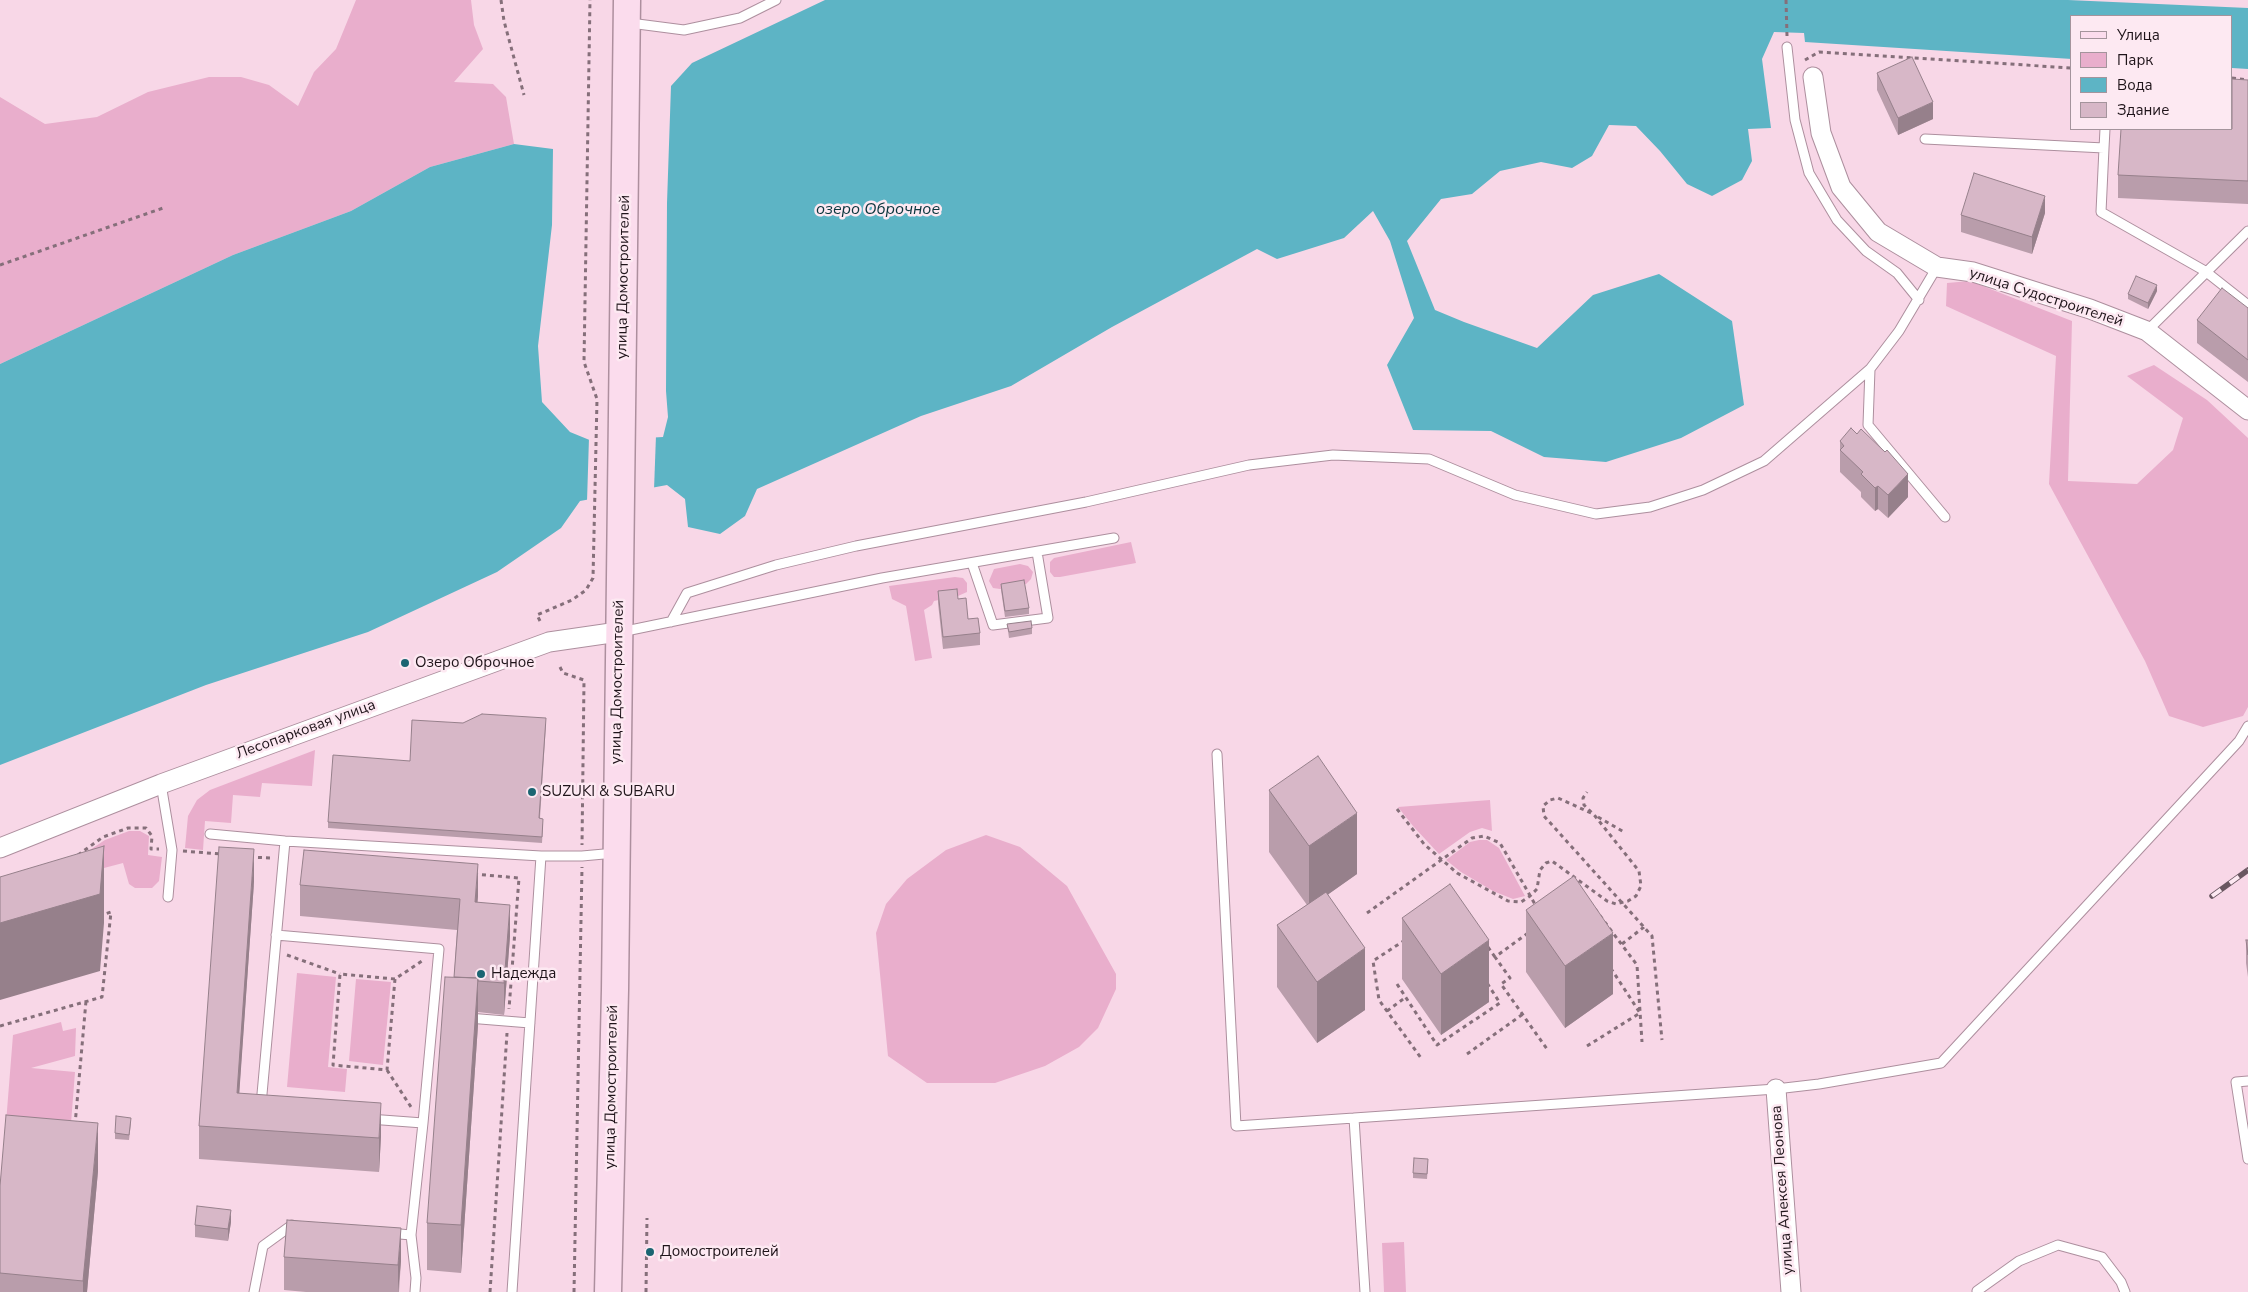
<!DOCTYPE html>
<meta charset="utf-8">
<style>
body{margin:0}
#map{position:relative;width:2248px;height:1292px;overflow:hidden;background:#f8d7e7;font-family:"Nunito Sans",sans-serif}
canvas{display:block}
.legend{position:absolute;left:2070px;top:15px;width:162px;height:115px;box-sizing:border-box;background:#fde9f2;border:1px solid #a4949c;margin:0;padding:6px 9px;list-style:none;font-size:15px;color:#1f141a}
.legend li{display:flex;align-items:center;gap:10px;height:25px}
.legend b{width:25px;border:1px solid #a4949c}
</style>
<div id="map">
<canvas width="2248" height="1292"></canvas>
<ul class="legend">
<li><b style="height:6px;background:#fbdced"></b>Улица</li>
<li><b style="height:14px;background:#e9aecc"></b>Парк</li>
<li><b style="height:14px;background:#5db4c5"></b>Вода</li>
<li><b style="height:14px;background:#d7b7c7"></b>Здание</li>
</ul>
</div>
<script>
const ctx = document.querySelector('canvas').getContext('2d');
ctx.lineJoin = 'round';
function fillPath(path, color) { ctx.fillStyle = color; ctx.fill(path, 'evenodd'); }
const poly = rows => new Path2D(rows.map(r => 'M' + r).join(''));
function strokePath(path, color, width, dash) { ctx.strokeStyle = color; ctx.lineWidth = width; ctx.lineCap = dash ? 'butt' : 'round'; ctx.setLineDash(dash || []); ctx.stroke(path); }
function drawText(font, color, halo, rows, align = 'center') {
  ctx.font = font + ' "Nunito Sans",sans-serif'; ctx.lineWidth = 5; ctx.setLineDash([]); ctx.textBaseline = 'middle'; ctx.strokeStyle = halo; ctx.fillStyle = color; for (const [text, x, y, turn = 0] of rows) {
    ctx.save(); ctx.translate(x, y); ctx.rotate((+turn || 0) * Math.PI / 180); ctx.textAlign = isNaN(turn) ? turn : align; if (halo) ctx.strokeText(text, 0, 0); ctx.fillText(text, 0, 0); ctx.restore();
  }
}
const green = poly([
 [356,0,471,0,474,25,483,49,454,82,493,84,506,97,514,144,430,167,351,211,233,255,0,364,0,97,45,124,97,117,148,92,209,77,241,77,269,85,298,106,314,72,336,49],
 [1970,281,2072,321,2068,481,2137,484,2173,450,2183,418,2127,376,2154,365,2207,400,2248,438,2248,707,2243,716,2203,727,2169,716,2145,661,2049,484,2056,356,1946,306,1947,283],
 [1131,542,1136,563,1060,577,1054,577,1050,572,1050,562,1054,558],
 [1020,564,1028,566,1033,572,1031,579,1026,584,1000,589,993,588,989,581,994,569],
 [955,577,963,578,967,583,967,592,958,596,934,601,932,605,924,610,932,658,915,661,906,606,892,599,889,586],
 [315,750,312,786,262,783,260,797,233,795,231,823,205,821,203,850,185,848,188,816,197,800,210,790],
 [1490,800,1492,831,1482,828,1470,832,1439,854,1413,826,1398,807],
 [129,831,140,831,149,836,148,855,162,857,159,881,152,888,135,888,129,884,123,863,47,883,61,869,105,840],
 [986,835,1020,847,1067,886,1116,974,1116,989,1098,1028,1079,1047,1045,1066,995,1083,927,1083,888,1056,876,933,886,904,907,879,946,850],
 [1479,840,1487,840,1499,848,1525,896,1513,899,1493,891,1461,872,1446,860,1470,842],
 [297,973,336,977,328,1067,347,1069,345,1092,287,1087],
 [356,979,391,982,383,1065,349,1061],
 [61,1022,63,1031,76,1028,75,1056,31,1068,75,1072,69,1149,4,1148,13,1035],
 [1404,1242,1406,1292,1384,1292,1382,1243]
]);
const water = poly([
 [825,0,2068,0,2248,8,2248,69,2232,68,2232,16,2072,16,2072,59,1805,42,1804,33,1774,32,1762,59,1771,128,1748,129,1752,161,1742,180,1712,196,1687,184,1660,151,1636,126,1609,125,1592,156,1572,168,1541,162,1500,171,1472,194,1441,199,1407,241,1435,310,1464,322,1537,348,1593,295,1659,274,1732,321,1744,405,1681,438,1606,462,1544,457,1491,431,1413,430,1387,365,1414,318,1390,241,1373,211,1344,238,1277,259,1257,249,1112,327,1011,386,921,416,757,489,745,516,720,534,688,527,685,499,667,485,580,501,561,528,497,572,368,632,206,685,0,765,0,364,233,255,351,211,430,167,514,144,553,149,552,225,538,346,542,402,570,432,592,441,663,437,668,417,666,391,667,203,671,86,692,63]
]);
const pier = poly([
 [656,435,654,490,587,502,589,437]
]);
const path = poly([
 [501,0,504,21,524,95],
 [1786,0,1787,36],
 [1805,60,1819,52,2072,68],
 [2232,78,2248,80],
 [0,265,163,208],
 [540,621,537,615,572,600,586,590,593,578,597,399,584,362,590,0],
 [560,667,563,673,584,680,582,845],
 [1397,809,1424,844,1457,873,1508,901,1521,902,1530,896,1537,889,1540,870,1546,863,1552,861,1607,901,1616,904,1628,901,1636,896,1641,886,1639,871,1595,816,1584,805,1583,798,1587,792],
 [1591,813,1558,798,1550,800,1543,806,1544,816,1652,936,1662,1040],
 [1598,817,1624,832],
 [183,851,221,854],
 [78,855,103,837,128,828,146,828,152,836,151,849,159,849],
 [250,857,271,858],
 [474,874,519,878,509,1009],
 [1595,909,1637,965,1642,1042],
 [1367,913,1472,838,1484,836,1500,843,1536,906],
 [1528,933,1495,957,1510,978,1501,984,1547,1049],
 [1405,940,1373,961,1379,1000,1421,1058],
 [1622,944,1644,927],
 [1488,947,1495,957],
 [287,955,340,974],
 [395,979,387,1070,333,1065,340,974,395,979,422,961],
 [1397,984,1437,1045,1500,1003,1487,983],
 [1387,1011,1406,997],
 [0,1026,102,997,111,912,102,915],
 [1587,1046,1640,1013,1612,970],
 [1467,1054,1523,1014],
 [387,1070,411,1107],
 [75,1125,86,1001],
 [490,1292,507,1033],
 [574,1292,582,867],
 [646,1292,647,1218]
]);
const lane = poly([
 [630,23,684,30,740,18,776,0],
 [1787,47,1795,120,1809,173,1837,220,1866,251,1897,273,1919,300],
 [1925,139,2104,148,2101,212,2205,271,2248,305],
 [2104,148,2105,129],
 [2147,331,2248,231],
 [1870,369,1868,425,1945,517],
 [972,563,993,625,1048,618,1037,552],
 [671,622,687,593,776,565,856,546,1086,502,1249,465,1333,455,1429,459,1515,495,1596,514,1650,507,1703,490,1764,461,1870,369,1899,331,1937,267],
 [621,632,882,578,1114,538],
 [1217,754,1236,1126,1354,1118],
 [161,784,172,850,168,897],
 [210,834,285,841,541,856,582,856,615,853],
 [276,935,439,949,423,1123,369,1119],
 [468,1018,530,1023],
 [2248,1081,2236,1082,2248,1159],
 [261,1105,285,841],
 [389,1233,411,1235],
 [1977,1291,2019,1261,2058,1245,2102,1257,2121,1282,2125,1292],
 [254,1292,263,1246,292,1225,296,1226],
 [415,1292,416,1278,411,1235,423,1123],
 [512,1292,541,856],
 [1365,1292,1354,1118,1776,1089,1819,1084,1941,1063,2239,741,2248,726]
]);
const street = poly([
 [1813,77,1821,133,1841,187,1878,232,1937,267,1973,272,2090,309,2147,331,2248,410],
 [0,848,161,784,549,642,618,632],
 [1776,1089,1791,1292]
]);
const secondary = poly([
 [608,1292,615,990,627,0]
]);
const rail = poly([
 [2212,896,2248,870]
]);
const wall = poly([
 [1877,73,1933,119,1898,135,1877,90],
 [2248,80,2248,204,2118,198,2118,175],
 [2045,213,2032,254,1961,232,1961,215],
 [2157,291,2148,309,2128,299,2128,294],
 [2248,308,2248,382,2197,343,2197,320],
 [1840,441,1908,497,1888,518,1878,509,1875,511,1861,497,1861,492,1840,472],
 [1001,584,1029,608,1029,614,1005,617,1001,590],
 [938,591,958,599,968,619,980,633,980,645,943,649,938,603],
 [1007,624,1032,628,1032,634,1009,638],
 [463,723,546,724,540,818,543,825,542,843,328,828,328,822,410,761],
 [1269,790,1357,874,1328,894,1365,1010,1317,1043,1277,987,1277,925,1307,905,1269,852],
 [254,882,239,1093,381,1136,379,1172,199,1159,199,1126],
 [300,885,478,896,477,903,510,936,504,1015,478,1012,478,1025,461,1273,427,1270,427,1223,454,977,457,930,300,916],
 [1526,910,1613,994,1565,1028,1526,972],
 [1402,918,1489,1002,1441,1035,1402,979],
 [2246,940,2248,940,2248,977,2246,963],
 [131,1123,129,1140,115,1139,115,1133],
 [1428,1165,1427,1179,1413,1178,1413,1173],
 [98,1171,87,1292,0,1292,0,1186],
 [231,1222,228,1241,195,1237,195,1225],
 [284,1257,401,1261,399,1292,306,1292,284,1290]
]);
const shadedWall = poly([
 [1933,102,1933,119,1898,135,1898,118],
 [2045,196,2045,213,2032,254,2032,237],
 [2157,285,2157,291,2148,309,2148,303],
 [1908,474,1908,497,1888,518,1888,495],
 [1878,486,1878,509,1875,511,1875,488],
 [1357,813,1357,874,1309,908,1309,846],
 [104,846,104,923,100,971,0,1000,0,923],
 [254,849,254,882,237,1126,237,1093],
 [478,864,478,896,475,934,475,902],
 [510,905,510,936,504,1015,504,983],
 [1613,933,1613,994,1565,1028,1565,966],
 [1489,940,1489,1002,1441,1035,1441,974],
 [1365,948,1365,1010,1317,1043,1317,982],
 [478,978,478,1025,461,1273,461,1225],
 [381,1103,381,1136,379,1172,379,1138],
 [98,1123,98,1171,87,1292,83,1292,83,1281],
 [231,1210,231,1222,228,1241,228,1229],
 [401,1228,401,1261,398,1292,398,1265]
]);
const building = poly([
 [1912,57,1933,102,1898,118,1877,73,1912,57],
 [2232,79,2248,80,2248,181,2118,175,2121,129,2232,129,2232,79],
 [1974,173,2045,196,2032,237,1961,215,1974,173],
 [2136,276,2157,285,2148,303,2128,294,2136,276],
 [2222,288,2248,308,2248,360,2197,320,2222,288],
 [1851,428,1857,434,1861,429,1885,452,1887,450,1908,474,1888,495,1878,486,1875,488,1861,474,1863,472,1840,450,1844,446,1840,441,1851,428],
 [1024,580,1029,608,1005,611,1001,584,1024,580],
 [957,589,958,599,966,598,968,619,978,618,980,633,943,637,938,591,957,589],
 [1031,621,1032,628,1009,632,1007,624,1031,621],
 [482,714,546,718,539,818,543,819,542,837,328,822,333,755,410,761,412,720,463,723,482,714],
 [1318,756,1357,813,1309,846,1269,790,1318,756],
 [104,846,100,894,0,923,0,877,104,846],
 [219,847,254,849,237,1093,381,1103,379,1138,199,1126,219,847],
 [304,850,478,864,475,902,510,905,504,983,478,981,478,978,454,977,460,899,300,885,304,850],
 [1574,876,1613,933,1565,966,1526,910,1574,876],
 [1450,884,1489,940,1441,974,1402,918,1450,884],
 [1326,892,1365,948,1317,982,1277,925,1326,892],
 [2246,940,2248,940,2248,955,2246,940],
 [445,977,478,978,461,1225,427,1223,445,977],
 [6,1115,98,1123,83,1281,0,1273,0,1186,6,1115],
 [116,1116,131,1118,129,1135,115,1133,116,1116],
 [1414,1158,1428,1159,1427,1174,1413,1173,1414,1158],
 [197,1206,231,1210,228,1229,195,1225,197,1206],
 [287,1220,401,1228,398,1265,284,1257,287,1220]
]);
const markers = [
 [405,663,5,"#1b6572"],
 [532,792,5,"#1b6572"],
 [481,974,5,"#1b6572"],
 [650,1252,5,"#1b6572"]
];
const streetNames = [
 ["улица Домостроителей",624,277,-89],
 ["улица Судостроителей",2046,298,18],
 ["улица Домостроителей",618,682,-89],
 ["Лесопарковая улица",306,730,-20],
 ["улица Домостроителей",612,1087,-89],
 ["улица Алексея Леонова",1783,1190,-94]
];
const poiNames = [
 ["Озеро Оброчное",415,663],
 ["SUZUKI & SUBARU",542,792],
 ["Надежда",491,974],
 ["Домостроителей",660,1252]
];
const waterNames = [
 ["озеро Оброчное",878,210]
];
fillPath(green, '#e9aecc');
fillPath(water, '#5db4c5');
fillPath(pier, '#f8d7e7');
strokePath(lane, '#ad8f9e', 11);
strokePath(street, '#ad8f9e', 21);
strokePath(secondary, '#ad8f9e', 29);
strokePath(path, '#856f7a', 3, [4, 4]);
strokePath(lane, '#fff', 9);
strokePath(street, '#fff', 19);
strokePath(secondary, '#fbdced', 26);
strokePath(rail, '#6a5761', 5.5);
strokePath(rail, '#fde9f2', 4, [11]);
fillPath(wall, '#b99dab');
fillPath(shadedWall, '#96808b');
fillPath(building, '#d7b7c7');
strokePath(building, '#96808b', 1);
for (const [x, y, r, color] of markers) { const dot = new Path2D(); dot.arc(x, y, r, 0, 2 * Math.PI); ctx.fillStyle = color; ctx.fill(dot); strokePath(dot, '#fde9f2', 2); }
drawText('15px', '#1f141a', '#fde9f2', streetNames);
drawText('15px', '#1f141a', '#fde9f2', poiNames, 'left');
drawText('italic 16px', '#0a353d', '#fde9f2', waterNames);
</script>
